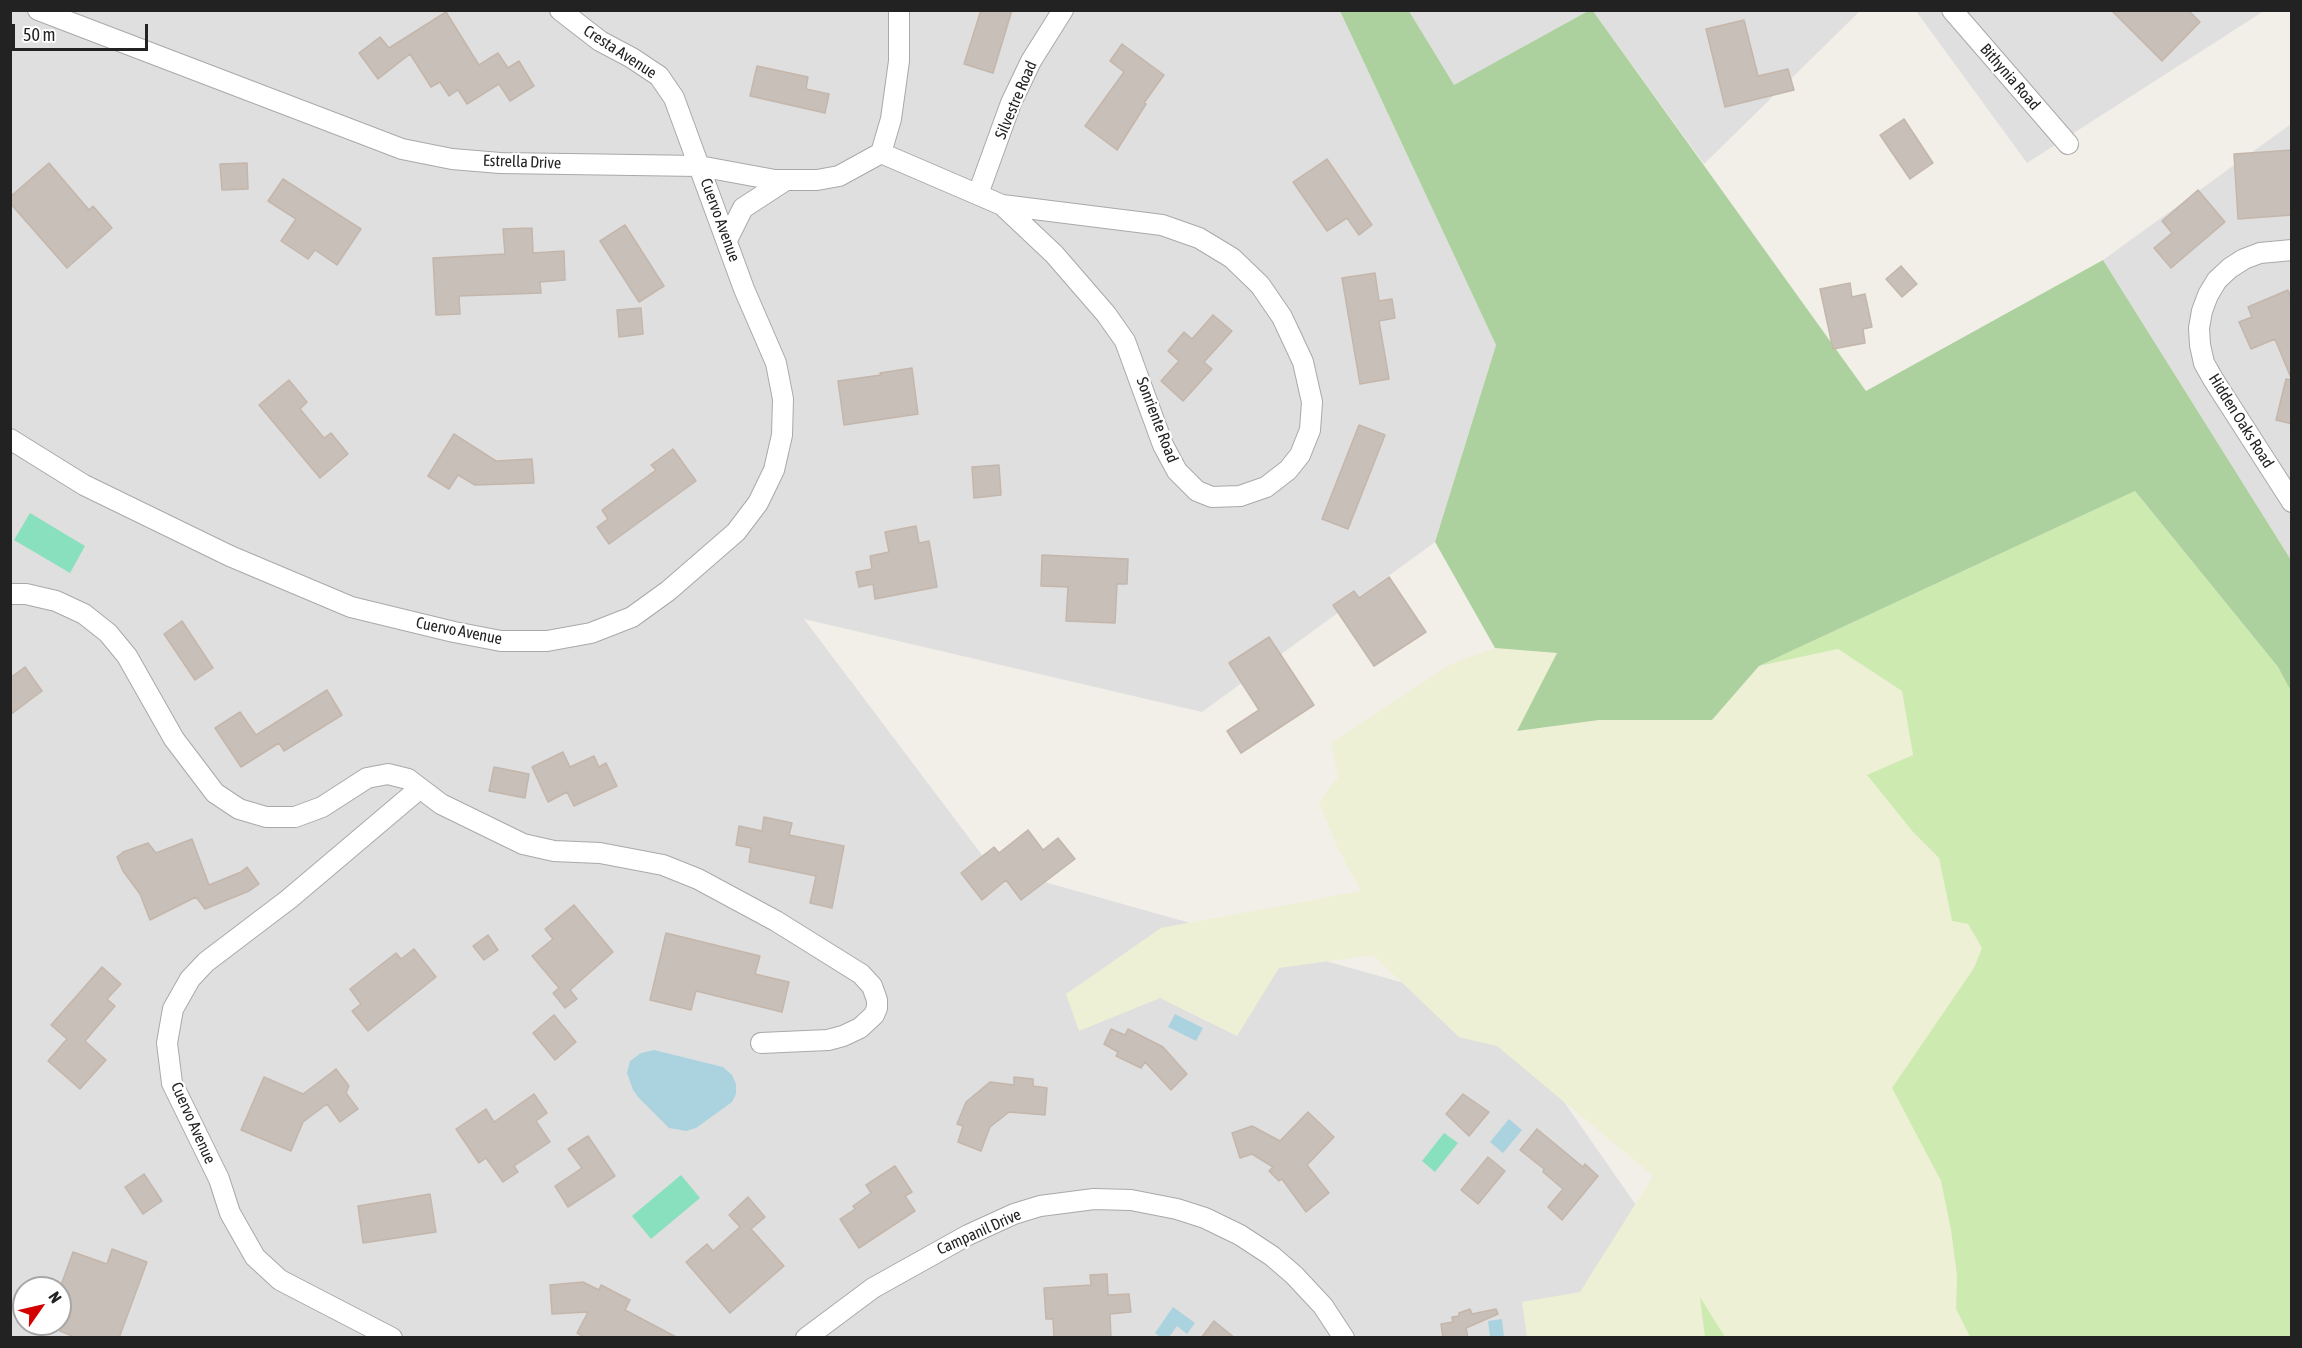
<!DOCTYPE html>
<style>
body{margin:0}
#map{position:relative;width:2302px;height:1348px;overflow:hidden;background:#f2efe9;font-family:"Asap Condensed",sans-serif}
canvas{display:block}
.frame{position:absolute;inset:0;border:12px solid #222;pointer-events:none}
.north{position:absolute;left:12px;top:1276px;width:60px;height:60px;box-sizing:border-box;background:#fff;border:2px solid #a7a7a7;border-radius:50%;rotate:56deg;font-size:16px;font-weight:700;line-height:24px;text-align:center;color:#222}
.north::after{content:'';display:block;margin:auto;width:21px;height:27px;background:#d40000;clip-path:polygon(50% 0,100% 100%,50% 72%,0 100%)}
.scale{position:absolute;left:12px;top:24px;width:136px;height:27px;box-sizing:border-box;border:3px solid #222;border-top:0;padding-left:8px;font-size:18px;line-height:21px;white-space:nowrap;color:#222;-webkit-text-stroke:4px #fff;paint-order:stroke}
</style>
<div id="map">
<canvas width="2302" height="1348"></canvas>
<div class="frame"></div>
<div class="north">N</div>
<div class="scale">50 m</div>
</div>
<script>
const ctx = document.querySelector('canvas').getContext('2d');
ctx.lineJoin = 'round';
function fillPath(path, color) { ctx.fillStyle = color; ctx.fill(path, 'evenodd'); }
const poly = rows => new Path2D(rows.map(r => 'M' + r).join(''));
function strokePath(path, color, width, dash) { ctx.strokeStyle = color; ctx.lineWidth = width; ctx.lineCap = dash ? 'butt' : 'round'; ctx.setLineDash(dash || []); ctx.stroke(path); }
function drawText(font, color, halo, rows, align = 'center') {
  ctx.font = font + ' "Asap Condensed",sans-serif'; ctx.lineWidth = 4.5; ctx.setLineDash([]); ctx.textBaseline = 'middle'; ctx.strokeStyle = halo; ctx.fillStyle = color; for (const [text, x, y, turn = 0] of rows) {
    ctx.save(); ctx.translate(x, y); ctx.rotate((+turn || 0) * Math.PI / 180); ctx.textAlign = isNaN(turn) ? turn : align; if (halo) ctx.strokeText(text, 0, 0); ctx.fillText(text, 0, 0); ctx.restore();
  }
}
const residential = poly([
 [841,10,846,13,847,10,1340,11,1496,345,1435,542,1202,712,804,619,991,867,1500,1010,1700,1297,1705,1337,11,1337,10,11],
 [24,1288,60,1288,60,1324,24,1324],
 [1409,11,1588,11,1454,86],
 [1593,11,1860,11,1704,164],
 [1916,11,2264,11,2027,163],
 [2291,124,2291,560,2103,260]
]);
const farmland = poly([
 [1495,648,1557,653,1518,731,1599,720,1712,720,1759,666,1838,649,1902,691,1913,755,1867,776,1913,832,1939,858,1952,921,1968,924,1982,948,1975,968,1893,1088,1941,1181,1951,1230,1957,1276,1956,1309,1970,1337,1725,1337,1700,1299,1705,1337,1527,1337,1522,1302,1580,1292,1653,1176,1497,1046,1459,1037,1373,955,1279,968,1237,1036,1160,998,1079,1031,1066,994,1161,928,1361,891,1338,849,1319,802,1338,777,1331,743,1451,664]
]);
const grass = poly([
 [2135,491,2278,667,2292,691,2291,1337,1970,1337,1956,1309,1957,1276,1951,1230,1941,1181,1892,1088,1974,968,1982,948,1968,924,1952,921,1939,858,1913,832,1867,775,1913,755,1902,691,1838,649,1759,666],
 [1700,1297,1725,1337,1705,1337]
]);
const forest = poly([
 [1340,11,1409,11,1454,85,1588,11,1593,11,1866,391,2103,260,2291,560,2291,691,2278,667,2135,491,1759,666,1712,720,1599,720,1517,731,1557,653,1495,648,1435,542,1496,345]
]);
const pitch = poly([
 [30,513,85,546,70,573,14,540],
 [1444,1133,1458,1143,1435,1172,1422,1161],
 [681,1175,700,1198,651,1239,632,1216]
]);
const water = poly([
 [1175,1014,1203,1028,1196,1041,1168,1027],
 [654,1050,723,1067,732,1075,736,1084,736,1094,732,1102,696,1128,686,1131,669,1128,639,1098,633,1090,627,1073,630,1061,641,1053],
 [1509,1119,1522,1130,1503,1153,1490,1142],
 [1173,1307,1195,1323,1187,1334,1177,1326,1169,1337,1160,1337,1155,1333],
 [1502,1319,1504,1337,1490,1337,1488,1321]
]);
const building = poly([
 [981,10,1012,10,993,73,964,64,981,10],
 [2111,10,2188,10,2200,22,2162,61,2111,10],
 [446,12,479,65,498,53,508,68,519,61,534,86,510,101,499,84,467,104,458,90,449,96,440,82,431,87,410,54,378,79,359,53,380,37,389,48,446,12],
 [1744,20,1758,76,1788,69,1794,90,1725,107,1706,29,1744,20],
 [1122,44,1164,75,1144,103,1146,104,1117,150,1085,126,1124,72,1110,61,1122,44],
 [757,66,808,77,806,89,829,94,825,113,750,96,757,66],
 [1904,119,1933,163,1910,179,1880,135,1904,119],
 [2292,150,2292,215,2238,219,2234,154,2292,150],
 [1327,159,1372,225,1359,235,1347,218,1327,231,1293,182,1327,159],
 [49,163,89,210,93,206,112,228,67,268,10,203,10,197,49,163],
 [247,163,248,189,222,190,220,164,247,163],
 [283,179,361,229,337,265,315,250,308,259,281,241,296,219,268,201,283,179],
 [2198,190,2225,222,2171,268,2154,248,2172,233,2162,221,2198,190],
 [625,225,664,286,639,302,600,241,625,225],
 [532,228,533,253,564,251,565,280,540,282,541,293,459,296,460,314,436,315,433,258,505,254,503,229,532,228],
 [1901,266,1917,284,1902,297,1886,279,1901,266],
 [1375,273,1379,301,1392,299,1395,318,1379,321,1389,379,1360,384,1342,278,1375,273],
 [1850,283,1852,297,1865,294,1872,327,1863,329,1865,343,1833,349,1820,289,1850,283],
 [2288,290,2292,300,2291,378,2275,339,2251,349,2239,322,2252,317,2248,307,2288,290],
 [641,308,643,334,619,337,617,310,641,308],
 [1213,315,1232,331,1204,362,1212,369,1183,401,1161,381,1179,361,1168,351,1184,332,1192,339,1213,315],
 [912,368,918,414,844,425,838,381,881,375,880,373,912,368],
 [2286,379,2292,380,2292,424,2276,420,2286,379],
 [289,380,307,402,300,409,324,438,331,433,348,454,320,478,259,405,289,380],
 [1359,425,1385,435,1348,529,1322,519,1359,425],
 [454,434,496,461,532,459,534,483,475,485,458,475,449,489,428,476,454,434],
 [673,449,696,481,609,544,597,527,608,519,602,510,656,470,651,465,673,449],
 [999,465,1001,495,974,498,972,467,999,465],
 [916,526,919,543,929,541,937,587,875,599,873,584,859,587,856,572,872,569,870,556,889,552,885,532,916,526],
 [1042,555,1128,559,1127,584,1117,584,1115,623,1066,621,1068,587,1041,586,1042,555],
 [1389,577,1426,632,1374,666,1333,605,1354,591,1359,598,1389,577],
 [182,621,213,668,195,680,164,634,182,621],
 [1269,637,1314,705,1241,753,1227,731,1259,710,1229,663,1269,637],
 [25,667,42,691,10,715,10,678,25,667],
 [327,690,342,715,284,751,279,743,241,767,215,728,240,712,256,735,327,690],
 [563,752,570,767,594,756,599,767,606,763,617,786,574,806,567,792,548,802,532,767,563,752],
 [494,767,529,774,525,798,489,791,494,767],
 [764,817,792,823,789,835,844,846,832,908,810,903,816,876,749,862,751,848,736,845,739,826,762,831,764,817],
 [1028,830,1043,850,1058,838,1075,859,1021,900,1006,880,982,900,961,873,994,847,999,853,1028,830],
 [192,839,209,885,241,872,247,867,259,884,249,891,205,909,196,897,150,920,140,894,123,871,117,857,123,852,148,843,156,853,192,839],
 [574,905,613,952,570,990,577,999,565,1008,553,993,559,988,532,956,553,939,545,929,574,905],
 [666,933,760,956,755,974,789,982,782,1012,696,991,691,1010,650,1000,666,933],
 [488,935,498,950,484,960,473,946,488,935],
 [414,949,436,977,368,1031,352,1011,361,1004,350,989,396,953,401,959,414,949],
 [102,967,121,984,107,999,115,1006,85,1041,106,1060,80,1089,48,1061,67,1039,51,1025,102,967],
 [554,1015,576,1042,555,1060,533,1033,554,1015],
 [1111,1029,1125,1035,1128,1029,1163,1047,1187,1074,1171,1090,1145,1062,1141,1068,1116,1056,1118,1052,1104,1044,1111,1029],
 [336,1069,349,1086,346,1093,358,1109,340,1122,327,1104,303,1122,291,1151,241,1130,264,1077,303,1094,336,1069],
 [1014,1077,1033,1079,1033,1086,1047,1088,1045,1115,1009,1112,990,1127,981,1151,958,1142,963,1126,957,1124,966,1102,990,1082,1014,1085,1014,1077],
 [534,1094,547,1113,536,1121,550,1142,514,1166,518,1172,503,1182,486,1158,479,1163,456,1129,486,1109,494,1122,534,1094],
 [1463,1094,1489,1112,1469,1136,1446,1114,1463,1094],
 [1308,1112,1334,1137,1307,1165,1329,1193,1306,1212,1282,1179,1279,1181,1269,1171,1273,1167,1252,1154,1240,1158,1232,1133,1252,1126,1280,1141,1308,1112],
 [1537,1129,1583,1167,1585,1164,1598,1176,1562,1220,1548,1207,1563,1189,1543,1172,1544,1169,1520,1150,1537,1129],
 [588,1136,615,1176,568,1207,555,1186,582,1168,568,1149,588,1136],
 [1488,1157,1505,1171,1478,1204,1461,1190,1488,1157],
 [895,1166,912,1192,905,1196,915,1211,859,1248,840,1219,855,1209,853,1206,871,1193,866,1185,895,1166],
 [144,1174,162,1201,143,1214,125,1187,144,1174],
 [430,1194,436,1232,363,1243,358,1206,430,1194],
 [748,1197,765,1217,751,1229,784,1266,730,1313,686,1262,707,1244,713,1251,740,1227,729,1215,748,1197],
 [112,1249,147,1262,119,1338,77,1338,60,1331,60,1288,73,1252,107,1264,112,1249],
 [1107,1274,1108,1295,1129,1294,1131,1312,1110,1314,1111,1338,1054,1338,1053,1319,1046,1319,1044,1288,1091,1285,1090,1275,1107,1274],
 [583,1282,599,1290,601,1285,630,1300,625,1310,678,1338,586,1338,577,1333,588,1312,552,1314,550,1285,583,1282],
 [1470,1309,1472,1314,1496,1309,1498,1314,1466,1328,1468,1338,1443,1338,1441,1324,1453,1322,1452,1317,1459,1316,1459,1313,1470,1309],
 [1214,1321,1235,1338,1201,1338,1214,1321]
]);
const minor = poly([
 [38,10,402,149,452,159,500,163,699,166,775,180,817,180,839,176,881,153,891,119,899,61,899,10],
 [1952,10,2068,144],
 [881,153,1002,205,1054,254,1106,314,1125,341,1163,445,1177,471,1197,491,1212,497,1240,496,1266,487,1288,470,1300,455,1310,430,1312,402,1303,362,1282,317,1260,285,1232,258,1199,238,1162,225,1002,205],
 [978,194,1011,103,1031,61,1063,10],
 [727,240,743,208,786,180],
 [2292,250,2260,253,2244,259,2230,268,2217,280,2208,295,2202,311,2199,328,2200,345,2204,363,2213,379,2292,502],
 [10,439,84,485,230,556,351,607,454,632,501,641,547,641,591,633,632,617,668,591,736,532,758,503,774,470,782,435,783,399,776,363,744,289,674,98,659,76,632,58,600,41,560,10],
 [10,594,26,594,56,601,84,614,108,633,127,656,174,739,215,793,239,809,266,817,295,817,322,807,367,778,388,774,408,779,441,804,523,844,554,851,600,853,663,865,698,879,776,921,861,974,872,986,877,1000,877,1008,874,1015,860,1028,843,1036,828,1040,761,1043],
 [392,1338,280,1280,255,1257,230,1213,219,1179,172,1083,167,1043,173,1009,190,979,206,962,289,899,419,789],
 [806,1338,873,1288,968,1235,1014,1214,1040,1206,1094,1199,1131,1200,1177,1209,1205,1218,1240,1235,1272,1256,1294,1275,1323,1306,1344,1338]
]);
const streetNames = [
 ["Cresta Avenue",620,52,33],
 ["Bithynia Road",2010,77,49],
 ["Silvestre Road",1016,100,-67],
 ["Estrella Drive",522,162,2],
 ["Cuervo Avenue",720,220,70],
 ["Sonriente Road",1157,420,69],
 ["Hidden Oaks Road",2241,421,58],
 ["Cuervo Avenue",459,631,11],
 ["Cuervo Avenue",193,1123,66],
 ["Campanil Drive",979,1232,-24]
];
fillPath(residential, '#e0dfdf');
fillPath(farmland, '#eef0d5');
fillPath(grass, '#cdebb0');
fillPath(forest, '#add19e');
fillPath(pitch, '#88e0be');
fillPath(water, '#aad3df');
fillPath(building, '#c7bfb8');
strokePath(building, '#c4b6ab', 1.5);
strokePath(minor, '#a9a9a9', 22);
strokePath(minor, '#fff', 20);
drawText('16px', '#222', '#fff', streetNames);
</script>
